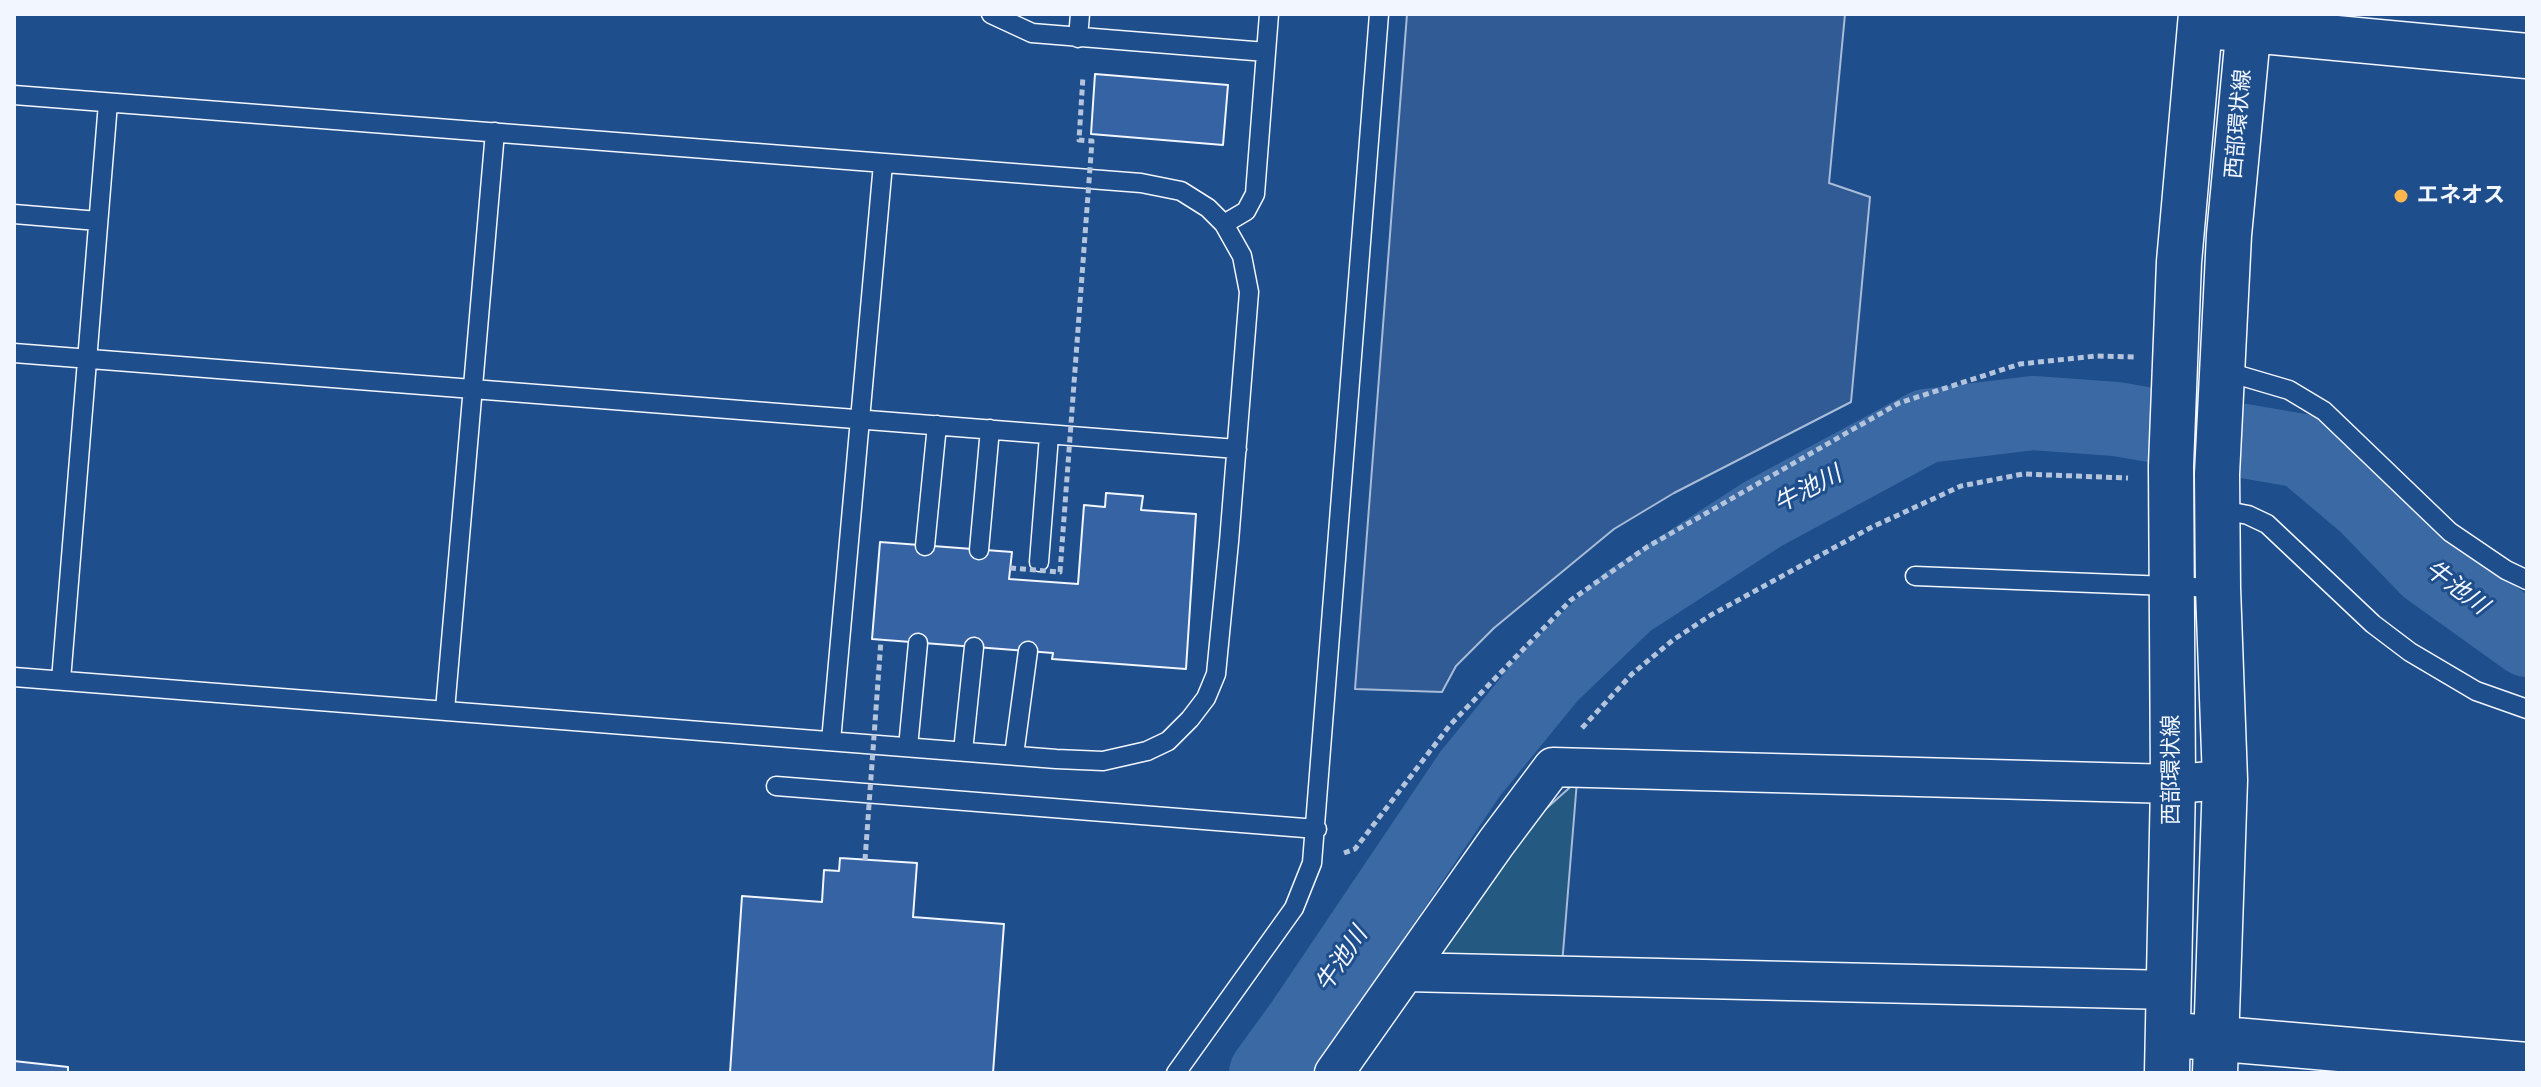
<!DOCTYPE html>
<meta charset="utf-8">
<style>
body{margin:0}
#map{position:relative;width:2541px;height:1087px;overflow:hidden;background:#1f4e8c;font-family:"Fira Sans",sans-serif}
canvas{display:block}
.frame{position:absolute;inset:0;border:16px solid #f2f6ff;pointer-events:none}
</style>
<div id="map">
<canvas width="2541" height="1087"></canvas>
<div class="frame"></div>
</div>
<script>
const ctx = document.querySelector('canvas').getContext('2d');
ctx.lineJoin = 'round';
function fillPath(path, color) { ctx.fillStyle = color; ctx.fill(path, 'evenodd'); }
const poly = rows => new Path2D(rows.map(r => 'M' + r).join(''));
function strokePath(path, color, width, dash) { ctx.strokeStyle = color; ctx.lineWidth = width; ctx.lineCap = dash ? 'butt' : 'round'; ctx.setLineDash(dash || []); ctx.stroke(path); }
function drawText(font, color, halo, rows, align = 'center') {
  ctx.font = font + ' "Fira Sans","Noto Sans JP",sans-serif'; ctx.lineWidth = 6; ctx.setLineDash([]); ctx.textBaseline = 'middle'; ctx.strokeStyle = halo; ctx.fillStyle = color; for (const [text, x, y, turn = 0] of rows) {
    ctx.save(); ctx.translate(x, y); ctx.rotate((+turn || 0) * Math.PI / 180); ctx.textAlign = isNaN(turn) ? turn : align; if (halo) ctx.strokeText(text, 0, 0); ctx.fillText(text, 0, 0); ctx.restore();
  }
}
const green = poly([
 [1577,781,1562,965,1441,965,1434,949,1520,832,1577,781]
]);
const parking = poly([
 [1407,14,1845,14,1829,183,1870,197,1851,402,1674,493,1614,529,1494,628,1456,666,1442,692,1355,689,1407,14]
]);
const river = poly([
 [1266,1073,1303,1022,1470,774,1550,676,1627,602,1763,514,1926,426,2033,413,2116,419,2302,451,2366,505,2428,569,2527,640]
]);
const building = poly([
 [1095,74,1228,85,1223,145,1091,134,1095,74],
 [1106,493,1143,496,1141,510,1196,514,1186,669,1052,659,1053,653,872,639,880,542,1012,552,1009,579,1078,584,1084,505,1105,507,1106,493],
 [840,858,917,863,913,917,1004,924,993,1073,730,1073,742,896,822,902,824,870,839,871,840,858],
 [14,1061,68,1067,68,1073,14,1073,14,1061]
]);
const path = poly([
 [1582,728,1632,674,1673,640,1711,615,1870,528,1961,486,2023,474,2128,478],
 [1344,853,1355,849,1450,725,1571,600,1647,547,1899,403,2020,364,2096,356,2134,357]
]);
const lane = poly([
 [991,14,1032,33,1266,52],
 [1078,38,1080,14],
 [14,95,1141,183,1181,191,1208,208,1224,224,1242,256,1249,292,1229,542,1216,674,1206,698,1190,719,1168,741,1147,751,1103,761,1056,759,14,677],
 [14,214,98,221],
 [1224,224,1246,211,1255,194,1269,14],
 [14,353,1237,449],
 [2221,370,2289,390,2324,411,2450,532,2506,570,2527,580],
 [2217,509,2248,515,2267,524,2373,624,2410,652,2476,691,2527,709],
 [925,546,937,425],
 [979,550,990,429],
 [1039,562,1049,436],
 [1915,576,2218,588],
 [61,680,108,103],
 [445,710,495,132],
 [831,741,883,164],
 [908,747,918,643],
 [963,751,974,647],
 [1014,755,1028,651],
 [776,786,1317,829],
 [1176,1073,1294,908,1312,863,1379,14]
]);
const street = poly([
 [1406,972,2170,990],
 [1334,1073,1496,843,1553,767,2173,784,2225,780]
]);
const secondary = poly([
 [2219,27,2527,56],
 [2187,1036,2527,1065],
 [2167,1073,2173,784,2171,466,2179,262,2201,14],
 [2215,1073,2225,780,2218,588,2217,474,2229,235,2250,14]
]);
const pathBridge = poly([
 [1010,568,1060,572,1092,141,1079,140,1083,76],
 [865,860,881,640]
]);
const markers = [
 [2401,196,8,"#ffb74d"]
];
const streetNames = [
 ["西部環状線",2239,124,-85],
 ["西部環状線",2172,770,-90]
];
const poiNames = [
 ["エネオス",2417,196]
];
const waterNames = [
 ["牛池川",1808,490,-28],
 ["牛池川",2456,588,37],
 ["牛池川",1342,960,-56]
];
fillPath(green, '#245a82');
strokePath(green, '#a8bbd7', 2);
fillPath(parking, '#305b95');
strokePath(parking, '#a8bbd7', 2);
strokePath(river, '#3b69a3', 74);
fillPath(building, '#3563a3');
strokePath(building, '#f2f6ff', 2);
strokePath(lane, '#f2f6ff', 21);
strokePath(street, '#f2f6ff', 41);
strokePath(secondary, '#f2f6ff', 47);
strokePath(path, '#b3c4dc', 5, [6, 4]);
strokePath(lane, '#1f4e8c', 18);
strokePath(street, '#1f4e8c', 38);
strokePath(secondary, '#1f4e8c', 44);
strokePath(pathBridge, '#b3c4dc', 5, [6, 4]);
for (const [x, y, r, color] of markers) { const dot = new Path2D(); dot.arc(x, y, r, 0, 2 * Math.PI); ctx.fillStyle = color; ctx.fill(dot); strokePath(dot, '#1f4e8c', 3); }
drawText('22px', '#f2f6ff', '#1f4e8c', streetNames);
drawText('bold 22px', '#f2f6ff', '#1f4e8c', poiNames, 'left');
drawText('italic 24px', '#f2f6ff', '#1f4e8c', waterNames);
</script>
